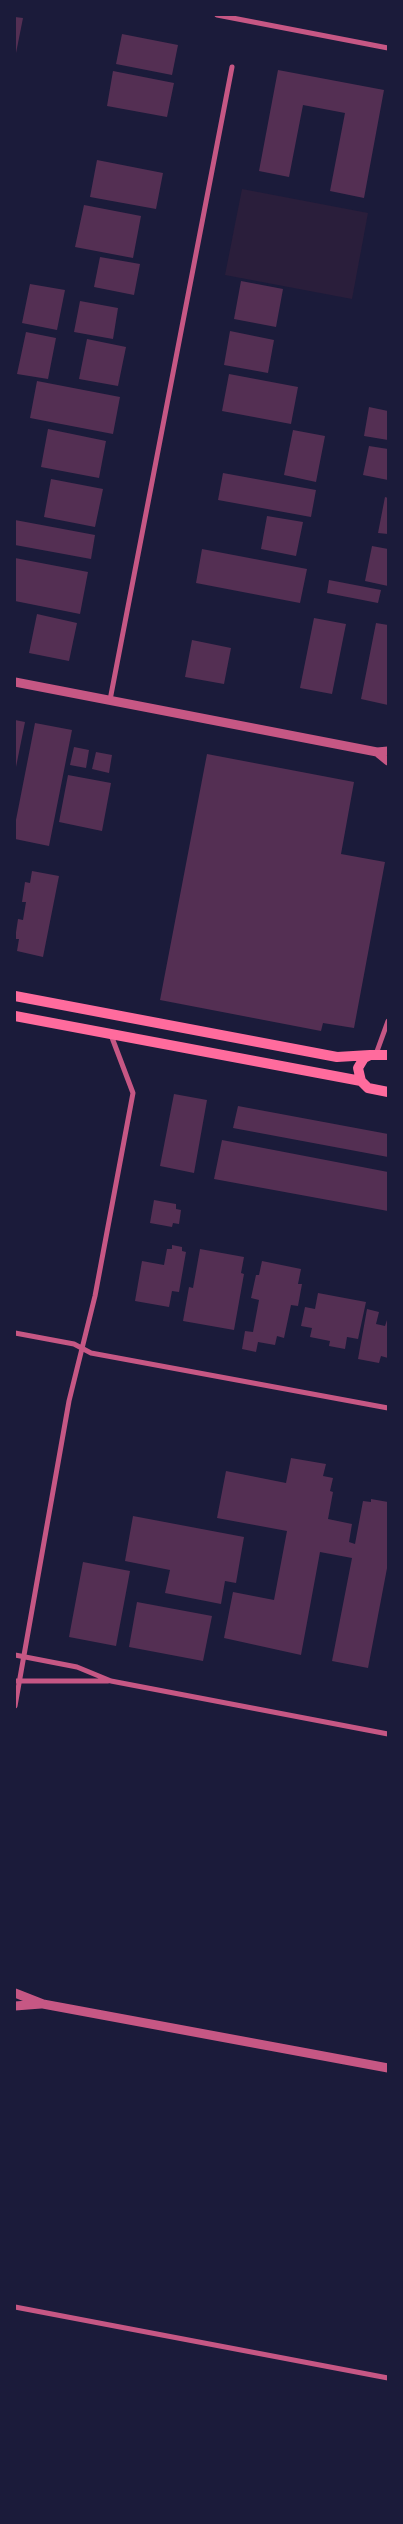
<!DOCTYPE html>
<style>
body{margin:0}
#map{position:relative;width:403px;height:2524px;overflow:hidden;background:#1b1b3a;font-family:Merriweather,serif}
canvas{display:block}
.frame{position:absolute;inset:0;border:16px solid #1b1b3a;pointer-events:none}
</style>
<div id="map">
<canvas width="403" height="2524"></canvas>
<div class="frame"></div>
</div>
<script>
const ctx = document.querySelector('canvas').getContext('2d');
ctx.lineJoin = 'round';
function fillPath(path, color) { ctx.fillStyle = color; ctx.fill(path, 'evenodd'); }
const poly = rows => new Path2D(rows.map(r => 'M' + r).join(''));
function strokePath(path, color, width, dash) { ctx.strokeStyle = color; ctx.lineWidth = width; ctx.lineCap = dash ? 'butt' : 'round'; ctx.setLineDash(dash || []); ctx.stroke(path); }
const green = poly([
 [242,189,368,213,352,299,225,275]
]);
const building = poly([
 [15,17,23,18,16,53,15,53],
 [122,34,178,45,172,75,116,64],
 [278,70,384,90,364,198,330,191,345,113,303,105,289,177,259,171],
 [113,71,174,83,167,117,107,106],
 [97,160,163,173,156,209,90,197],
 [84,205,141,216,133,258,75,247],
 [100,257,140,264,134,295,94,287],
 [241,281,283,289,276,327,234,319],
 [30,284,65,290,57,330,22,323],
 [80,301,118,308,113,339,74,332],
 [230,331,274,340,268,373,224,365],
 [26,332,56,338,48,379,17,374],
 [87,339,126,347,118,386,79,379],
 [229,374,298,387,291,424,222,411],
 [37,381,120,397,113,434,30,418],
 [369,407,388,411,388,440,364,436],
 [48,429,106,441,99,478,41,467],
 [293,430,325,436,316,482,284,475],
 [369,446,388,449,388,480,363,475],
 [223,473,316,490,311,517,218,500],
 [51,479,103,489,95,527,44,517],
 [385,497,388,498,388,534,378,533],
 [267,516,303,522,296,556,261,549],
 [15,520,95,535,91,559,15,545],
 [372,546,388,549,388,586,365,581],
 [202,549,307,569,300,603,196,583],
 [15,558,88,572,80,614,15,601],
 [329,580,381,590,378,603,327,593],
 [37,614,77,623,69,661,29,653],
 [314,618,346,624,332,694,300,688],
 [376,623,388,625,388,705,361,699],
 [192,640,231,648,224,684,185,677],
 [15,720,25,722,16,767,15,767],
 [35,723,72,730,49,846,15,839,15,825],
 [74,747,89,750,86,768,70,765],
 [96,752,112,755,109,773,92,769],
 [207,754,354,782,341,854,385,862,354,1028,323,1023,321,1031,160,1000],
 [68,775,111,783,102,831,59,822],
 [32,871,59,876,43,957,17,951,19,939,15,939,18,919,23,920,26,902,22,902,25,882,30,883],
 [174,1094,207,1100,194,1173,160,1166],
 [238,1106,388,1134,388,1157,233,1128],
 [222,1140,388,1172,388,1211,214,1179],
 [154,1200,176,1204,176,1209,181,1210,179,1224,173,1223,172,1227,150,1223],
 [172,1245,182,1247,182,1251,186,1252,179,1292,172,1291,169,1307,135,1301,142,1261,164,1265,167,1249,172,1249],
 [200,1249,244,1257,241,1273,244,1274,234,1330,183,1321,189,1287,193,1288],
 [262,1261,301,1269,298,1284,302,1284,298,1306,291,1305,284,1338,277,1336,275,1345,258,1342,256,1352,242,1349,245,1331,253,1332,259,1300,251,1298,256,1275,259,1275],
 [318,1293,366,1302,358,1339,347,1337,345,1349,329,1346,330,1341,310,1337,312,1328,301,1326,305,1307,315,1309],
 [367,1309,379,1312,376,1324,385,1326,388,1317,388,1358,381,1356,379,1363,358,1359],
 [291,1458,326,1464,323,1476,333,1478,330,1491,333,1492,328,1519,352,1524,349,1542,355,1544,363,1501,371,1502,371,1499,388,1502,388,1563,368,1668,332,1661,352,1558,320,1552,301,1655,224,1638,233,1592,274,1600,287,1531,217,1518,226,1471,286,1483],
 [133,1516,244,1537,236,1583,225,1581,221,1604,165,1593,170,1570,125,1561],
 [83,1562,130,1571,116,1646,69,1637],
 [137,1602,212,1616,203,1661,129,1647]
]);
const minor = poly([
 [217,15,388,48],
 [110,700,232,67],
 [376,1054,388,1021],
 [15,1333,74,1344,91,1353,388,1408],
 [15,1655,77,1667,111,1681,388,1734],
 [15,1681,108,1681],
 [15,1706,69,1401,95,1296,133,1093,111,1035],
 [15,2307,388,2378]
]);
const tertiary = poly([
 [15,682,377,752,388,751],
 [377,752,388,761],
 [15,1993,43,2004,388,2068],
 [15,2006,41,2004]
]);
const secondary = poly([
 [15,996,337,1057,370,1055],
 [15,1016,361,1081],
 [388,1055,370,1055,364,1058,358,1068,361,1081,368,1088,388,1092]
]);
fillPath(green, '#2a1e3b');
fillPath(building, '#542f53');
strokePath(minor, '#c65784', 5);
strokePath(tertiary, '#c65784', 9);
strokePath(secondary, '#ff6b9d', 10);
</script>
